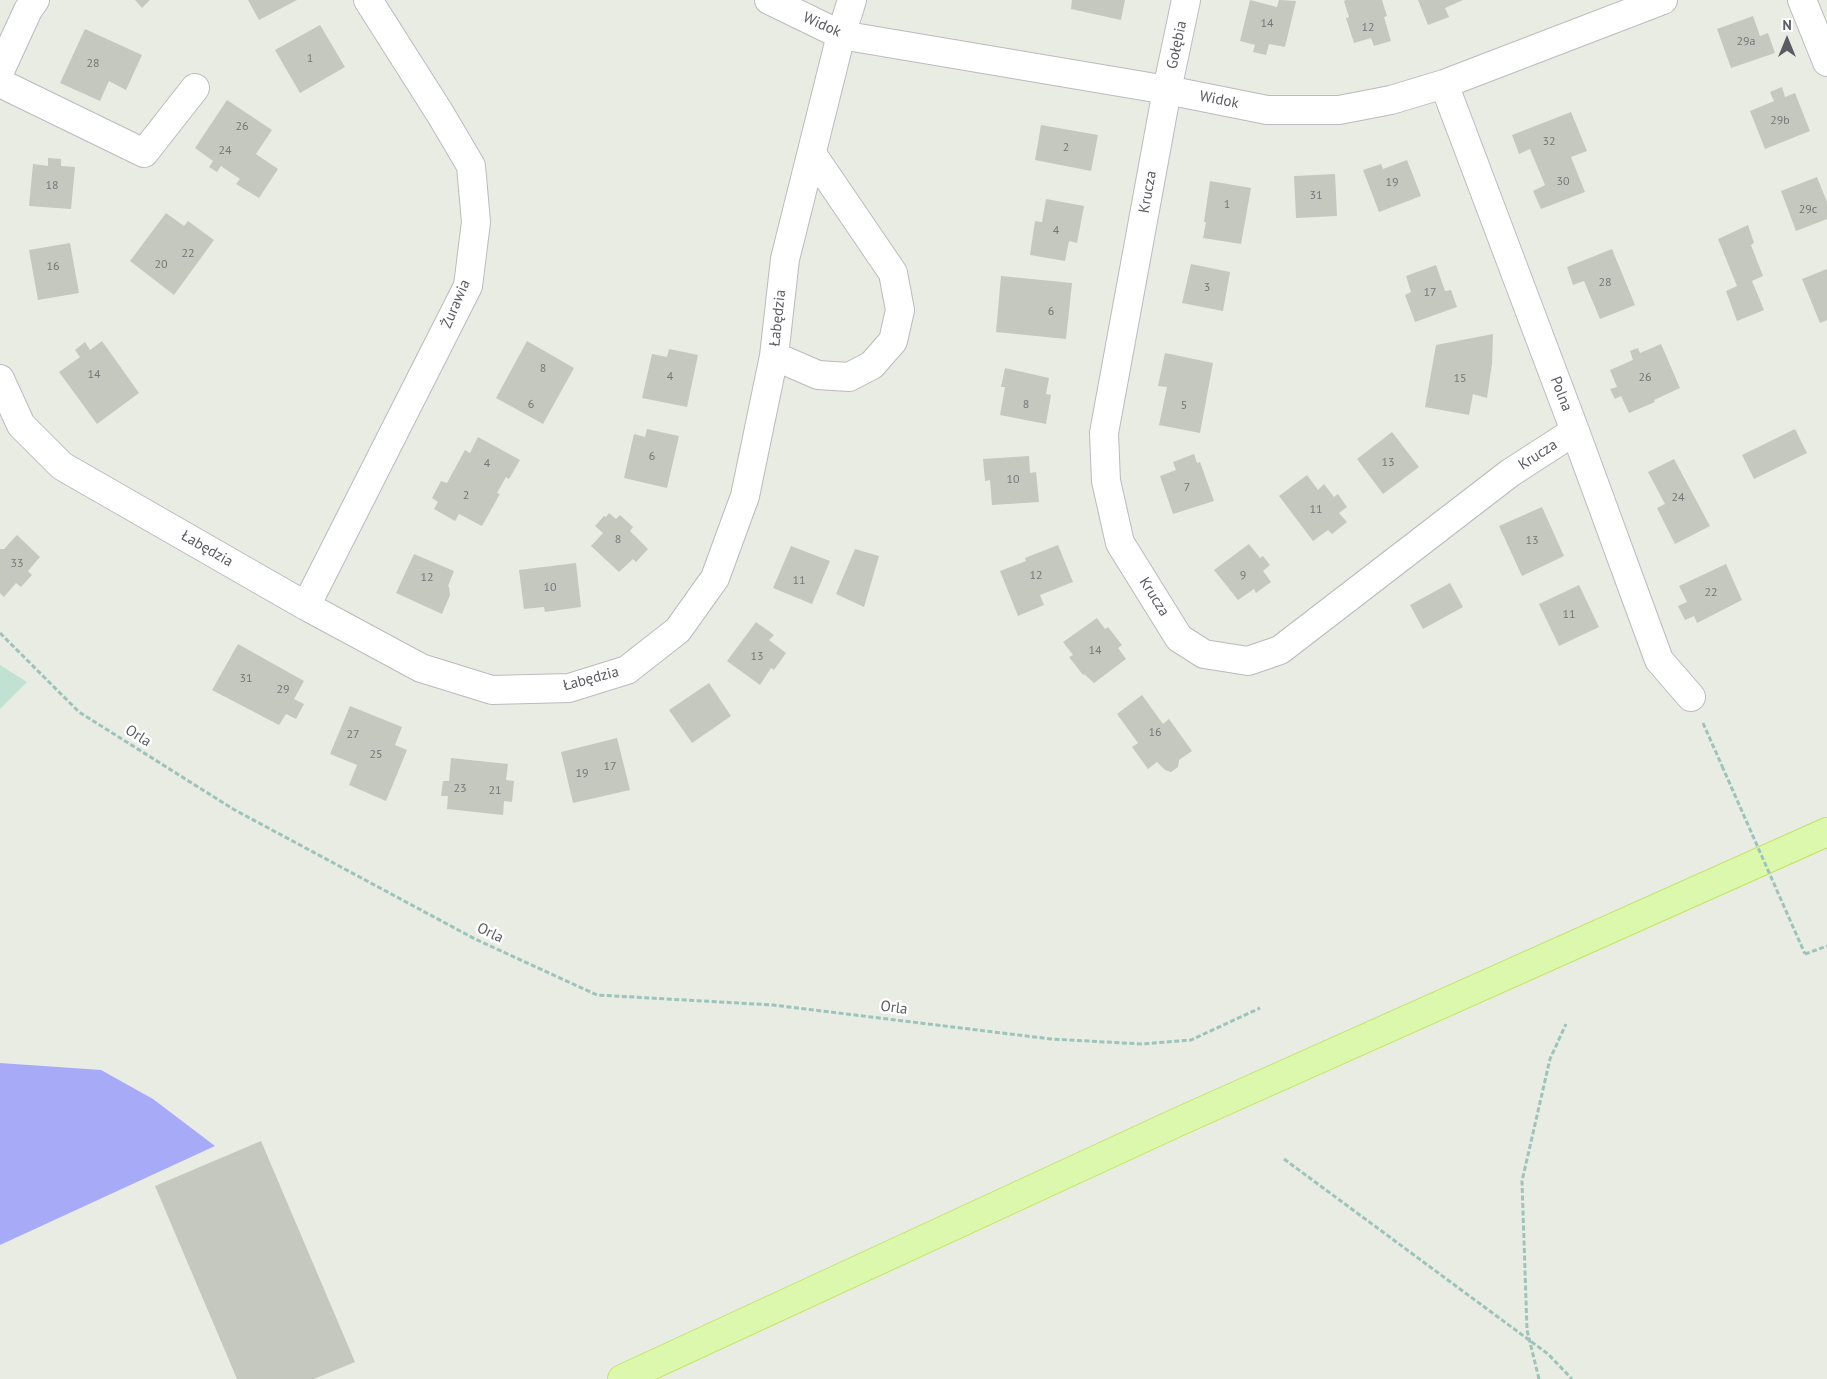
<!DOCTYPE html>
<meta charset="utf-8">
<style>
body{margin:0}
#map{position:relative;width:1827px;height:1379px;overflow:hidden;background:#e9ece2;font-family:"PT Sans",sans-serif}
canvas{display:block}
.north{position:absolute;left:1762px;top:15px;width:50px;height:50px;-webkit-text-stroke:4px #fff;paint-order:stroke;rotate:0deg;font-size:14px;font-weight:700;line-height:20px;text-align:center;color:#5b5b62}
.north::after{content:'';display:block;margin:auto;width:18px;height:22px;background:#5b5b62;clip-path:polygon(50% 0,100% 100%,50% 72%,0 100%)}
</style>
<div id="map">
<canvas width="1827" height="1379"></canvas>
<div class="north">N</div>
</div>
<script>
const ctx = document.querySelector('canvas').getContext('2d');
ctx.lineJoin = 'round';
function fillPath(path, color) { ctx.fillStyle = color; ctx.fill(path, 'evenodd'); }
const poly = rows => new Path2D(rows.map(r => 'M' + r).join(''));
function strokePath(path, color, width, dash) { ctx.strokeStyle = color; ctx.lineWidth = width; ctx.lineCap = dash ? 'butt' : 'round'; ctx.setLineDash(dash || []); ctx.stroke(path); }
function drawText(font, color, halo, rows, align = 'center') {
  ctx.font = font + ' "PT Sans",sans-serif'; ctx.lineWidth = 5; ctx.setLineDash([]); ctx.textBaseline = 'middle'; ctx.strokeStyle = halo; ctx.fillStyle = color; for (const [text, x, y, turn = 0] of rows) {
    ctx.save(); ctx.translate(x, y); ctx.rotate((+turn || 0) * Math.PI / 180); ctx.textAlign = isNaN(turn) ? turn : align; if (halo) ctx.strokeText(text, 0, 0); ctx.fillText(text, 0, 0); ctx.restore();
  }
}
const green = poly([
 [0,665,27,682,0,709]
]);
const water = poly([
 [0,1063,101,1070,153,1099,215,1146,0,1245]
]);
const building = poly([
 [135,0,150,0,142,8],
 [248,0,297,0,259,20],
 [1072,0,1125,0,1121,20,1071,9],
 [1250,0,1277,7,1279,0,1296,1,1285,47,1269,44,1266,55,1253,52,1255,45,1240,41],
 [1346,0,1382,0,1387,16,1384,17,1391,41,1374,46,1371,38,1354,43,1346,18,1349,17,1344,1],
 [1418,0,1463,0,1445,8,1449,17,1428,25],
 [1753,16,1760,36,1768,33,1775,53,1731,68,1717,29],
 [320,25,345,67,300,93,275,50],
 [85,29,142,55,126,90,109,81,100,101,60,83],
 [1782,87,1785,97,1795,93,1810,131,1765,149,1750,111,1774,101,1770,92],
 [227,100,272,130,256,154,278,169,259,198,236,184,240,179,221,166,217,172,209,167,213,161,195,148],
 [1571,112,1587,151,1571,157,1585,192,1541,209,1533,191,1545,185,1530,149,1519,154,1512,135],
 [1041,125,1098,135,1091,171,1035,160],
 [48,158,61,159,61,166,75,167,71,209,29,206,33,164,48,166],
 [1407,160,1421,196,1379,212,1363,170,1381,164,1383,169],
 [1335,174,1337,216,1296,218,1294,176],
 [1817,177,1827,202,1827,219,1796,231,1781,191],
 [1210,181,1251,188,1241,244,1203,238,1206,222,1204,222],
 [1046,199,1084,206,1077,243,1069,241,1065,261,1030,255,1035,221,1042,222],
 [166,213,184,226,188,221,214,240,174,295,130,261],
 [1748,225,1754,243,1751,245,1763,276,1752,281,1764,310,1737,321,1726,291,1737,286,1718,239],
 [70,243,79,293,38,300,29,250],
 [1612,249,1635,305,1600,319,1584,281,1573,285,1567,267],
 [1191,264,1230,272,1223,311,1182,303],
 [1436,265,1445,291,1451,290,1457,307,1415,322,1405,295,1411,292,1406,276],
 [1827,269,1827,320,1820,323,1802,279],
 [1001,276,1072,283,1066,339,996,332],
 [1493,334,1492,364,1487,398,1473,394,1469,415,1425,407,1436,345],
 [102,341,139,393,97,424,59,372,80,357,75,350,85,342,90,350],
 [527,341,574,368,543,424,496,398],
 [1661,344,1680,388,1654,400,1655,402,1629,413,1621,396,1615,399,1610,389,1617,387,1610,370,1633,360,1630,351,1638,348,1640,353],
 [669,349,698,355,687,407,642,398,652,354,667,357],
 [1165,353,1213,363,1200,433,1159,425,1167,387,1158,386],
 [1005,368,1049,378,1046,394,1051,395,1046,424,1000,415,1005,387,1001,387],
 [647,429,679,436,667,488,624,478,634,434,645,437],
 [1795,429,1807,453,1754,479,1742,455],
 [1392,432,1419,467,1383,494,1357,459],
 [478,437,520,460,509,479,506,477,497,493,500,494,482,526,459,514,455,521,434,509,438,502,432,498,441,481,447,483,465,450,470,453],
 [1194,454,1197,463,1200,462,1214,501,1173,514,1160,476,1176,470,1173,462],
 [1029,456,1030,473,1036,472,1039,502,992,505,990,480,985,481,983,459],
 [1674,459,1710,526,1675,544,1657,508,1665,504,1648,472],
 [1307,475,1318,490,1324,484,1334,497,1338,494,1347,507,1339,513,1347,522,1332,534,1328,530,1313,541,1279,496],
 [1542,507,1564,556,1522,576,1499,526],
 [609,513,616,519,620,515,633,527,630,531,648,549,636,562,633,559,619,572,591,546,603,533,595,526,604,516,606,517],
 [17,535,40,557,28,571,32,575,21,587,16,583,4,597,0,593,0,549,4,549],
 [1249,544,1260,558,1263,556,1270,565,1263,571,1271,582,1256,593,1254,589,1238,600,1214,570],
 [1058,545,1073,582,1040,595,1044,605,1018,616,1000,571,1026,561,1025,558],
 [791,546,830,561,812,604,773,588],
 [855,549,879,556,864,607,836,594],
 [414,554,454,571,448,586,449,587,450,595,442,614,396,593],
 [576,563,581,607,545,612,544,607,524,609,519,570],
 [1726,564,1742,600,1697,623,1694,616,1685,620,1678,606,1687,602,1679,586],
 [1450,583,1463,607,1423,629,1410,605],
 [1579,585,1599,627,1559,646,1539,604],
 [1097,618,1105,629,1108,627,1122,645,1118,648,1126,659,1094,683,1084,674,1083,675,1069,657,1073,655,1063,642],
 [756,622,774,635,769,640,786,653,774,670,771,668,760,685,727,661],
 [238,644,304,681,294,699,304,704,296,719,286,714,279,725,212,690],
 [709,683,731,716,692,743,669,710],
 [1142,695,1163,724,1169,719,1192,751,1179,760,1178,767,1171,772,1165,770,1157,762,1148,769,1132,747,1138,743,1117,714],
 [350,706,402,727,395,745,407,750,386,801,349,785,357,765,330,754],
 [617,738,630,790,573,803,561,752],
 [451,758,508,764,506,780,514,781,512,802,504,801,503,815,447,809,448,796,441,796,443,781,449,781],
 [261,1141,355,1362,314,1379,237,1379,155,1186]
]);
const path = poly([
 [0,633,79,712,233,809,475,939,597,995,773,1005,1051,1039,1142,1044,1191,1040,1260,1008],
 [1703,723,1722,766],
 [1805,954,1827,946],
 [1284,1159,1548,1354,1572,1379],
 [1539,1379,1527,1330,1522,1181,1550,1059,1566,1024]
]);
const minor = poly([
 [769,0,841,35,1167,90,1267,110,1339,110,1391,100,1444,84,1663,0],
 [1186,0,1167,90,1104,433,1106,481,1120,543,1179,638,1204,654,1248,661,1280,650,1510,473,1575,431],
 [1802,0,1827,62],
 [0,71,28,10,35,0],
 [0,83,144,153,195,88],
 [1444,84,1575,431,1659,660,1691,697],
 [774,356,818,375,849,377,872,365,893,341,900,310,893,273,812,154],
 [0,379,21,425,62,466,306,606,421,668,492,690,569,688,627,670,678,630,715,578,745,496,774,356,785,259,841,35,852,0],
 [306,606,468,286,476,222,471,166,441,115,368,0]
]);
const major = poly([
 [622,1379,1178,1122,1827,832]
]);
const pathBridge = poly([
 [1722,766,1805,954]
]);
const numberNames = [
 ["14",1267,24],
 ["12",1368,28],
 ["29a",1746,42],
 ["1",310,59],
 ["28",93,64],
 ["29b",1780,121],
 ["26",242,127],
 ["32",1549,142],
 ["2",1066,148],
 ["24",225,151],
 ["30",1563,182],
 ["19",1392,183],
 ["18",52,186],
 ["31",1316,196],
 ["1",1227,205],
 ["29c",1808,210],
 ["4",1056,231],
 ["22",188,254],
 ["20",161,265],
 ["16",53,267],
 ["28",1605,283],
 ["3",1207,288],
 ["17",1430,293],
 ["6",1051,312],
 ["8",543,369],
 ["14",94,375],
 ["4",670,377],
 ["26",1645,378],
 ["15",1460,379],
 ["6",531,405],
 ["8",1026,405],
 ["5",1184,406],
 ["6",652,457],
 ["13",1388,463],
 ["4",487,464],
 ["10",1013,480],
 ["7",1187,488],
 ["2",466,496],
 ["24",1678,498],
 ["11",1316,510],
 ["8",618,540],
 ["13",1532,541],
 ["33",17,564],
 ["12",1036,576],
 ["9",1243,576],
 ["12",427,578],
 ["11",799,581],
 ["10",550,588],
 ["22",1711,593],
 ["11",1569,615],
 ["14",1095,651],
 ["13",757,657],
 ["31",246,679],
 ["29",283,690],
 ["16",1155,733],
 ["27",353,735],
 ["25",376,755],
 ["17",610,767],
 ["19",582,774],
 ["23",460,789],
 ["21",495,791]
];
const streetNames = [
 ["Widok",822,25,24],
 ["Gołębia",1177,45,-78],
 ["Widok",1219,100,11],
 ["Krucza",1148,192,-80],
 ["Żurawia",456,304,-67],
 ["Łabędzia",778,318,-84],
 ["Polna",1561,394,69],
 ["Krucza",1538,455,-33],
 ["Łabędzia",207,549,30],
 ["Krucza",1154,597,58],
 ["Łabędzia",591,679,-15],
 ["Orla",138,736,32],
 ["Orla",490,933,26],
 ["Orla",894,1008,7]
];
fillPath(green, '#c1e2d2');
fillPath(water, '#a7aaf7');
fillPath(building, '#c5c8bf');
strokePath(minor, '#bbbac0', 30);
strokePath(major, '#c4e463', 30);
strokePath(path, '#9cc4bd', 3, [5, 2.5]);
strokePath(minor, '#fff', 28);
strokePath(major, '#dcf8ac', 28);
strokePath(pathBridge, '#9cc4bd', 3, [5, 2.5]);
drawText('12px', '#767679', null, numberNames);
drawText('15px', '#5b5b62', '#fff', streetNames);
</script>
